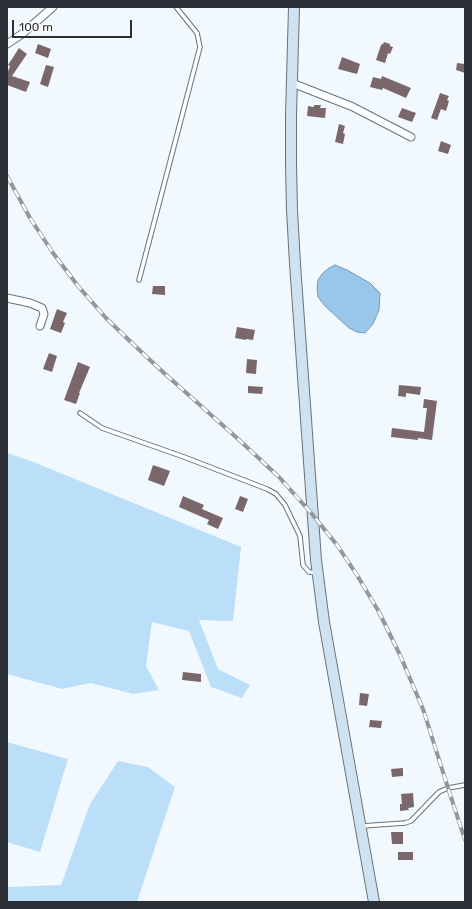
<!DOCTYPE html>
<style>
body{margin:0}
#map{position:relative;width:472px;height:909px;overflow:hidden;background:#f2f9fe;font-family:Rubik,sans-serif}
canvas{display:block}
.frame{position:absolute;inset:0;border:8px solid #2a3035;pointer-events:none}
.scale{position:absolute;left:12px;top:20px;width:120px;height:18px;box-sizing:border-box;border:2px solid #2a3035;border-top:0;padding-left:5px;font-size:12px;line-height:14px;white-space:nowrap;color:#2a3035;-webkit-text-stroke:3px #fff;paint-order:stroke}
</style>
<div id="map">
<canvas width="472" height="909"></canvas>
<div class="frame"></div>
<div class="scale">100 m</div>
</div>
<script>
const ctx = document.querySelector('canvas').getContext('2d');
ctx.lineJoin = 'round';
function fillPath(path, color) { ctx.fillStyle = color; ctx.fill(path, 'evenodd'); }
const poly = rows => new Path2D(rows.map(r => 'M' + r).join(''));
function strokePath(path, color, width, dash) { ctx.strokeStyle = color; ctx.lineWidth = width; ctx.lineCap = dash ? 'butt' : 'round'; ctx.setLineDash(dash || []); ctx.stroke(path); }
const green = poly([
 [7,453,31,461,241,547,233,621,199,620,218,669,250,685,242,698,211,687,189,631,152,622,146,666,159,690,133,694,91,683,62,689,7,674],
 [7,742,68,759,40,852,7,842],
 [118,761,148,767,175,787,137,902,7,902,7,887,61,885,90,804]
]);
const water = poly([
 [335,265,347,270,370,283,380,293,379,310,373,324,365,333,357,332,349,328,325,306,318,297,317,288,318,280,322,274,329,268,335,265]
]);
const building = poly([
 [384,42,390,44,390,46,393,47,390,54,388,53,385,63,376,60,381,45,383,44],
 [38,44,51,49,48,58,35,53],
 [19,48,27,54,12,76,30,82,26,92,7,85,7,74,10,66,8,65],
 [342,57,360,64,357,74,338,69],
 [457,63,465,64,465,73,456,70],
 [46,65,54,67,48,87,40,84],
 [382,76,411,88,406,98,383,88,382,90,370,87,373,77,381,79],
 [440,93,449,96,447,100,449,101,446,111,441,109,437,120,431,118],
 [314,105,321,105,320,108,326,108,325,118,307,116,308,106,314,107],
 [402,108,416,113,412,122,398,117],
 [339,124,345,126,343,133,345,134,343,144,335,142],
 [441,141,451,145,448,154,438,151],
 [153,286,165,286,165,295,152,294],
 [57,309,67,313,63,322,65,323,61,333,50,329],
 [237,327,255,330,253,340,246,339,246,340,235,338],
 [49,353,57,356,52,372,43,369],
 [247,359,257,360,256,374,246,373],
 [78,362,90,367,79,393,80,393,76,404,64,400],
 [399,385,421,387,420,395,406,393,406,397,398,396],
 [248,386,263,387,262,394,248,393],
 [424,399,437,401,432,440,418,438,418,440,391,437,392,428,424,432,427,408,423,408],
 [153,465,170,471,164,486,148,480],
 [183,496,204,505,202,509,223,518,218,529,207,524,209,520,179,507],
 [240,496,248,499,243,512,235,509],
 [183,672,201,674,201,682,182,680],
 [360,693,369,694,367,706,359,705],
 [370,720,382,721,381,728,369,727],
 [403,768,403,776,392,777,391,769],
 [413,793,414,807,408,808,409,810,400,811,400,804,402,804,401,794],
 [391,832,403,832,403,844,392,844],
 [398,852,413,852,413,860,398,860]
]);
const lane = poly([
 [139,280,200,47,197,33,176,7],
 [80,413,102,428,184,457,267,489,276,494,285,505,300,536,303,565,309,572,316,573],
 [362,826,405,823,411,821,439,792,448,788,465,785]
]);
const street = poly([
 [7,44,22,34,53,7],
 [292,83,353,107,411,137],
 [7,298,30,303,42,308,44,314,40,326]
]);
const secondary = poly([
 [294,7,291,115,291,165,292,210,295,264,316,560,324,622,374,902]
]);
const rail = poly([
 [7,176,30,218,53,253,78,286,106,318,134,345,164,373,237,438,279,477,312,514,337,545,357,575,379,612,400,655,423,709,448,788,465,840]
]);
fillPath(green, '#bcdff9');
fillPath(water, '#98c7eb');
strokePath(water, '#779ab4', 1);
fillPath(building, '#7a676b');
strokePath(lane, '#65737e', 5.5);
strokePath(street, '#65737e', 9);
strokePath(secondary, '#65737e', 12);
strokePath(lane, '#fff', 3.5);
strokePath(street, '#fff', 7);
strokePath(secondary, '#cee2f1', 10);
strokePath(rail, '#91979c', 4);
strokePath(rail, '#fff', 2.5, [8]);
</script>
